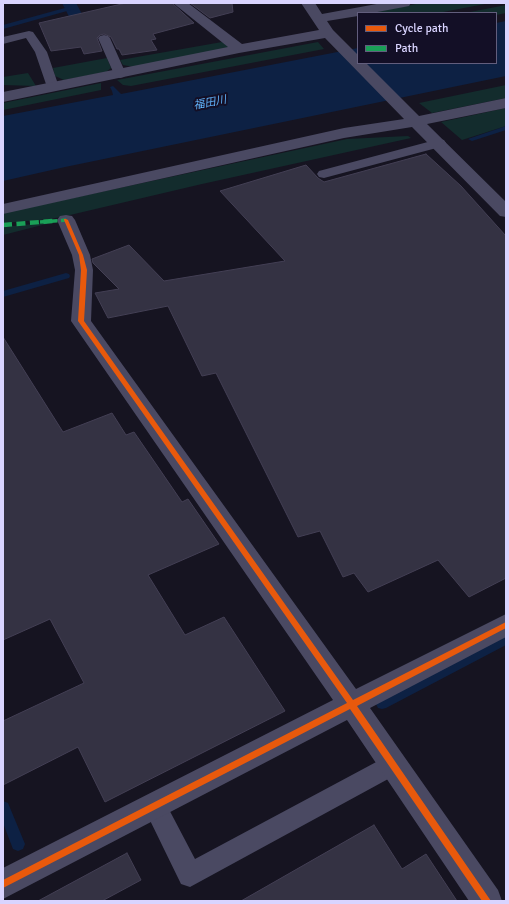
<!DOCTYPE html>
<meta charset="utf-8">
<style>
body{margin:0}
#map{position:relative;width:509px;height:904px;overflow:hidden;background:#161421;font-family:Signika,sans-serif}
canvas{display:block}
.frame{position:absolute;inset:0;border:4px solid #d9d4ff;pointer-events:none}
.legend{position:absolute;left:357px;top:12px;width:140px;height:52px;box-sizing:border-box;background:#130f26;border:1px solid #625e7d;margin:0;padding:5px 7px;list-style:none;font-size:12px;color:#d9d4ff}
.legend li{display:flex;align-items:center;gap:8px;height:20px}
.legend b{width:20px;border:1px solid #625e7d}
</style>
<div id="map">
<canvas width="509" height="904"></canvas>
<div class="frame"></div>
<ul class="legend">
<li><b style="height:5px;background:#e8590c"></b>Cycle path</li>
<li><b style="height:5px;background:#1a9f57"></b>Path</li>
</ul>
</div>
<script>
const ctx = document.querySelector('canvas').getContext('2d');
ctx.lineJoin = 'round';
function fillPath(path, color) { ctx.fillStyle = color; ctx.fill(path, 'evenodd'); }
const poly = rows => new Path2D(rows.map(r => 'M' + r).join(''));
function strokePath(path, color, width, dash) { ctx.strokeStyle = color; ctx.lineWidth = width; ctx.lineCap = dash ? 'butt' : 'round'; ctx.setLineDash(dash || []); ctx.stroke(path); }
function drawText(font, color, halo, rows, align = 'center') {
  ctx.font = font + ' Signika,"Noto Sans JP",sans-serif'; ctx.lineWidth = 4; ctx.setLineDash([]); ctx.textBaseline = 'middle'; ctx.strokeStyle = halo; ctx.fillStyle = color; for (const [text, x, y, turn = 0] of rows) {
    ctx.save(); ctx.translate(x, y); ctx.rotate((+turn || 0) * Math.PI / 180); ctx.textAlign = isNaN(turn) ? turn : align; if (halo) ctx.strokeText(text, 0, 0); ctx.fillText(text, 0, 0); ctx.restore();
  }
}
const green = poly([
 [421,3,490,3,438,13,369,13],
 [506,5,506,13,496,15,496,13,465,13],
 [222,42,231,48,134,67,123,65,120,60],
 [318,42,324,49,131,86,123,85,117,80],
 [107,58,111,68,106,72,64,80,55,76,53,68],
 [28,73,36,86,3,85,3,77],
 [101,83,101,90,3,110,3,103],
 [506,85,506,98,432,113,419,103],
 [506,108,506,126,462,140,441,122],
 [408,136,411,138,202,184,70,215,51,219,3,223,3,213,347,139],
 [54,222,3,235,3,227]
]);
const water = poly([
 [62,3,76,3,93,34,79,36],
 [506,21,506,76,65,167,3,181,3,116,113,95,112,91,110,87,113,86,121,94,358,48,358,63,496,63,496,23]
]);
const stream = poly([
 [72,6,74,7,74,9,3,29,3,25,72,6],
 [506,126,506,130,472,141,468,139,506,126],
 [66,273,69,274,70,276,69,278,3,297,3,291,66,273],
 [506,634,506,645,386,708,382,709,378,708,376,704,378,700,506,634],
 [3,801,8,803,25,844,23,849,18,851,13,849,3,823,3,801]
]);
const building = poly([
 [126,3,172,3,194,23,153,34,156,39,151,40,157,50,122,55,119,49,117,49,111,37,104,34,100,35,97,38,102,51,84,54,81,47,51,51,39,23,126,3],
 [190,3,232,3,233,12,210,18,190,3],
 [426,154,461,186,506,236,506,578,469,597,438,560,368,592,354,573,343,577,320,531,298,537,216,373,202,376,168,306,108,318,95,293,119,289,93,263,92,259,129,245,164,281,285,261,220,191,306,165,318,178,324,182,426,154],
 [3,337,63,432,112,413,126,435,134,432,182,502,188,499,219,544,148,575,185,635,224,617,285,711,105,802,78,747,3,785,3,721,84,683,50,619,3,640,3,337],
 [374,825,402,869,426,854,457,901,241,901,374,825],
 [127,853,141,880,102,901,38,901,127,853]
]);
const service = poly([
 [29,31,33,32,47,52,59,87,57,90,49,90,47,87,35,52,26,38,3,44,3,37,29,31],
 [104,35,108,36,110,38,126,74,124,77,120,78,116,77,114,74,98,38,100,36,104,35],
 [439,139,444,140,446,143,444,146,324,178,319,177,317,174,319,171,439,139],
 [393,753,401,756,404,764,401,772,190,887,181,884,143,806,147,798,155,795,163,798,195,859,393,753]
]);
const minor = poly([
 [173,3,188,3,242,44,319,30,301,3,315,3,322,14,382,3,411,3,409,6,404,7,372,13,358,13,358,16,327,21,333,30,358,55,358,63,366,63,419,116,506,98,506,108,427,124,506,202,506,217,500,216,412,127,344,138,3,214,3,204,344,128,404,119,325,38,239,53,3,102,3,92,228,47,173,3],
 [66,215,72,216,75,220,90,255,93,270,91,321,356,689,506,614,506,637,370,708,498,890,502,901,469,901,347,720,3,899,3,868,333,700,71,321,75,270,72,255,57,220,60,216,66,215]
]);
const quietFar1 = poly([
 [40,222,66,220]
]);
const quiet = poly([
 [3,225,53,221]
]);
const cycleway = poly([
 [64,219,66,219,68,220,83,255,87,270,84,321,353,700,506,622,506,628,357,706,491,901,482,901,350,709,3,888,3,880,347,703,78,321,81,270,79,255,64,220,64,219]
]);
const farWaternames = [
 ["福田川",210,103,-11]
];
fillPath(green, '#132c2d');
fillPath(water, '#0d2144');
fillPath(stream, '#0d2144');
fillPath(building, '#343243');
strokePath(building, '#433f54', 1);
fillPath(service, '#4a4962');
fillPath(minor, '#4a4962');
strokePath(quietFar1, '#1a9f57', 3.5, [7, 3.5]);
strokePath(quiet, '#1a9f57', 4.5, [9, 4.5]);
fillPath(cycleway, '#e8590c');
drawText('italic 11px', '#62b6ff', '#130f26', farWaternames);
</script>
